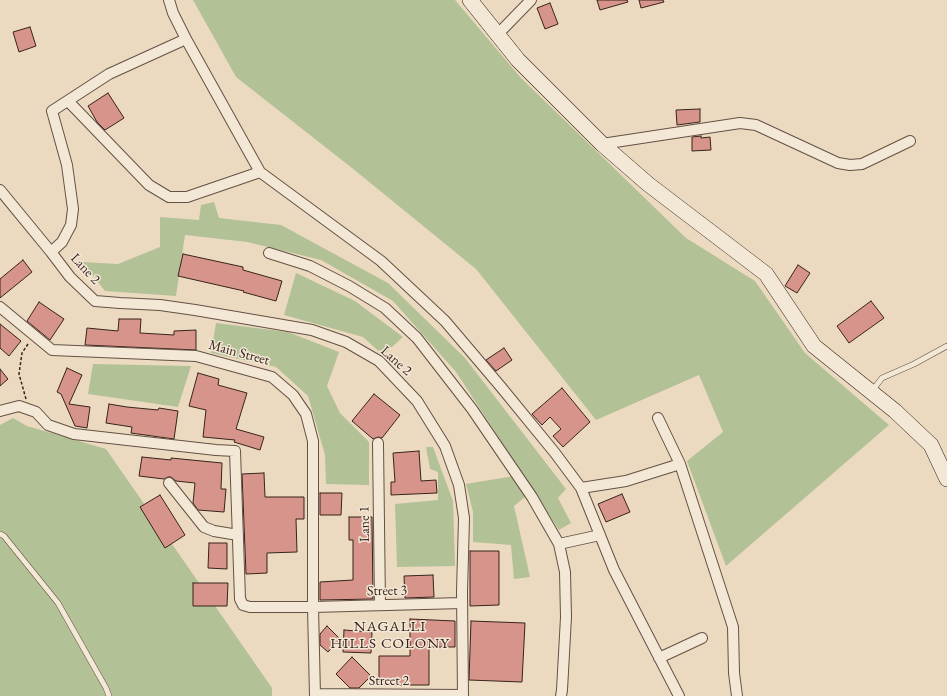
<!DOCTYPE html>
<style>
body{margin:0}
canvas{display:block;background:#ecdac0}
</style>
<canvas width="947" height="696"></canvas>
<script>
const ctx = document.querySelector('canvas').getContext('2d');
ctx.lineJoin = 'round';
function fillPath(path, color) { ctx.fillStyle = color; ctx.fill(path, 'evenodd'); }
const poly = rows => new Path2D(rows.map(r => 'M' + r).join(''));
function strokePath(path, color, width, dash) { ctx.strokeStyle = color; ctx.lineWidth = width; ctx.lineCap = dash ? 'butt' : 'round'; ctx.setLineDash(dash || []); ctx.stroke(path); }
function drawText(font, color, halo, rows, align = 'center') {
  ctx.font = font + ' "EB Garamond",serif'; ctx.lineWidth = 3; ctx.setLineDash([]); ctx.textBaseline = 'middle'; ctx.strokeStyle = halo; ctx.fillStyle = color; for (const [text, x, y, turn = 0] of rows) {
    ctx.save(); ctx.translate(x, y); ctx.rotate((+turn || 0) * Math.PI / 180); ctx.textAlign = isNaN(turn) ? turn : align; if (halo) ctx.strokeText(text, 0, 0); ctx.fillText(text, 0, 0); ctx.restore();
  }
}
const green = poly([
 [193,0,455,0,521,78,686,238,755,281,805,353,889,425,726,566,687,461,723,432,699,375,596,420,476,269,352,168,236,77],
 [214,202,219,218,281,225,388,283,465,358,566,489,558,498,571,523,559,530,456,372,393,301,321,260,247,242,185,235,176,296,105,291,82,262,118,264,160,247,160,217,199,220,201,205],
 [296,273,355,301,403,337,383,355,363,337,284,315],
 [216,323,288,332,339,352,327,386,340,413,369,442,369,485,326,484,325,455,308,396,276,367,211,353],
 [93,364,191,366,178,407,88,394],
 [13,418,27,426,106,449,272,688,272,696,0,696,0,425],
 [426,447,433,447,453,501,455,566,397,567,395,504,438,500,438,472,430,469],
 [514,476,525,497,514,506,530,577,514,579,511,545,473,542,473,512,466,484]
]);
const building = poly([
 [597,0,627,0,628,2,600,10,597,0],
 [639,0,663,0,664,2,641,8,639,0],
 [550,3,558,24,545,29,537,8,550,3],
 [30,27,36,46,19,52,13,32,30,27],
 [108,93,124,118,105,130,97,122,88,106,108,93],
 [700,109,700,122,677,125,676,110,700,109],
 [701,136,701,138,710,137,711,150,692,151,692,137,701,136],
 [183,254,243,267,243,270,282,281,276,301,243,292,244,291,178,276,183,254],
 [23,260,32,272,0,298,0,279,23,260],
 [798,265,810,273,797,293,785,286,798,265],
 [871,301,884,318,849,343,837,326,871,301],
 [39,302,64,319,50,340,27,321,39,302],
 [119,319,141,319,140,333,174,335,174,331,196,330,196,350,85,345,87,328,118,331,119,319],
 [0,324,21,341,9,356,0,348,0,324],
 [504,348,512,360,496,371,486,360,504,348],
 [67,368,82,375,69,404,90,407,87,428,75,426,61,394,57,392,67,368],
 [0,369,8,379,0,386,0,369],
 [198,373,219,379,218,385,247,393,236,429,264,437,260,450,234,442,235,440,203,437,206,410,189,406,198,373],
 [562,388,590,422,563,447,553,436,561,429,550,417,542,425,532,414,562,388],
 [374,394,400,415,382,438,378,437,373,439,352,421,374,394],
 [109,404,127,407,158,410,159,408,178,411,174,439,131,433,132,427,106,423,109,404],
 [419,451,421,481,436,480,437,493,391,495,391,482,395,482,393,453,419,451],
 [142,457,171,460,171,458,222,463,221,489,226,489,224,512,198,510,193,503,195,483,176,481,171,477,168,477,164,479,139,476,142,457],
 [264,473,265,497,304,497,304,519,296,519,297,552,267,553,267,573,246,574,242,474,264,473],
 [320,493,342,493,341,515,320,515,320,493],
 [622,494,630,512,606,522,598,504,622,494],
 [160,495,185,535,165,548,140,507,160,495],
 [349,517,372,517,373,599,320,600,320,582,353,580,353,540,349,540,349,517],
 [209,543,227,543,227,569,208,568,209,543],
 [470,551,499,551,499,605,470,606,470,551],
 [433,575,434,597,405,598,404,576,433,575],
 [193,583,228,583,227,606,193,606,193,583],
 [410,619,455,621,455,647,429,647,429,685,379,685,379,656,410,656,410,619],
 [471,621,525,623,522,682,469,680,471,621],
 [327,626,340,639,328,652,320,645,320,634,327,626],
 [344,630,372,632,371,653,343,652,344,630],
 [352,657,371,676,359,688,350,688,336,674,352,657]
]);
const path = poly([
 [26,399,19,374,22,353,28,344]
]);
const lane = poly([
 [872,391,882,378,914,364,947,346],
 [0,534,4,536,58,603,106,688,109,696]
]);
const street = poly([
 [169,0,173,13,186,39,260,172,381,261,445,321,501,387,555,453,581,488,614,570,679,696],
 [498,34,531,0],
 [68,101,149,185,169,197,187,197,260,172],
 [602,144,740,123,756,125,838,163,850,165,862,164,910,141],
 [0,190,51,252,70,277,95,301,120,303,160,305,195,310,312,330,346,342,379,361,417,401,445,446,459,485,464,518,462,592,463,696],
 [51,252,62,242,71,225,73,209,67,165,52,111,109,74,186,39],
 [269,253,310,266,349,286,385,308,417,338,472,409,532,497,559,544,565,572,566,617,562,690,561,696],
 [0,307,52,350,196,356,272,377,293,395,306,414,313,441,313,607,315,696],
 [0,411,19,406,36,412,48,425,74,434,216,450,235,451,240,599,243,605,250,607,313,607,462,603],
 [658,418,680,464],
 [378,443,380,605],
 [169,483,204,527,214,531,238,535],
 [581,488,626,481,680,464,733,627,734,673,737,696],
 [559,544,600,535],
 [659,658,702,638],
 [315,694,463,695]
]);
const secondary = poly([
 [470,0,518,60,602,144,648,184,766,274,814,346,895,411,931,445,947,479]
]);
const streetNames = [
 ["Lane 2",85,269,47],
 ["Main Street",239,353,15],
 ["Lane 2",396,361,42],
 ["Lane 1",365,524,-91],
 ["Street 3",387,591,-1],
 ["Street 2",389,681]
];
const neighbourhoodNames = [
 ["NAGALLI",390,627],
 ["HILLS COLONY",390,644]
];
fillPath(green, '#b3c196');
fillPath(building, '#d6948a');
strokePath(building, '#37231b', 1);
strokePath(lane, '#645144', 6);
strokePath(street, '#645144', 12);
strokePath(secondary, '#37231b', 16);
strokePath(path, '#37231b', 1.5, [3, 2]);
strokePath(lane, '#f3e7d6', 5);
strokePath(street, '#f3e7d6', 10);
strokePath(secondary, '#f3e7d6', 15);
drawText('14px', '#37231b', '#f3e7d6', streetNames);
ctx.letterSpacing = '1px';
drawText('15px', '#37231b', '#f3e7d6', neighbourhoodNames);
ctx.letterSpacing = '0px';
</script>
